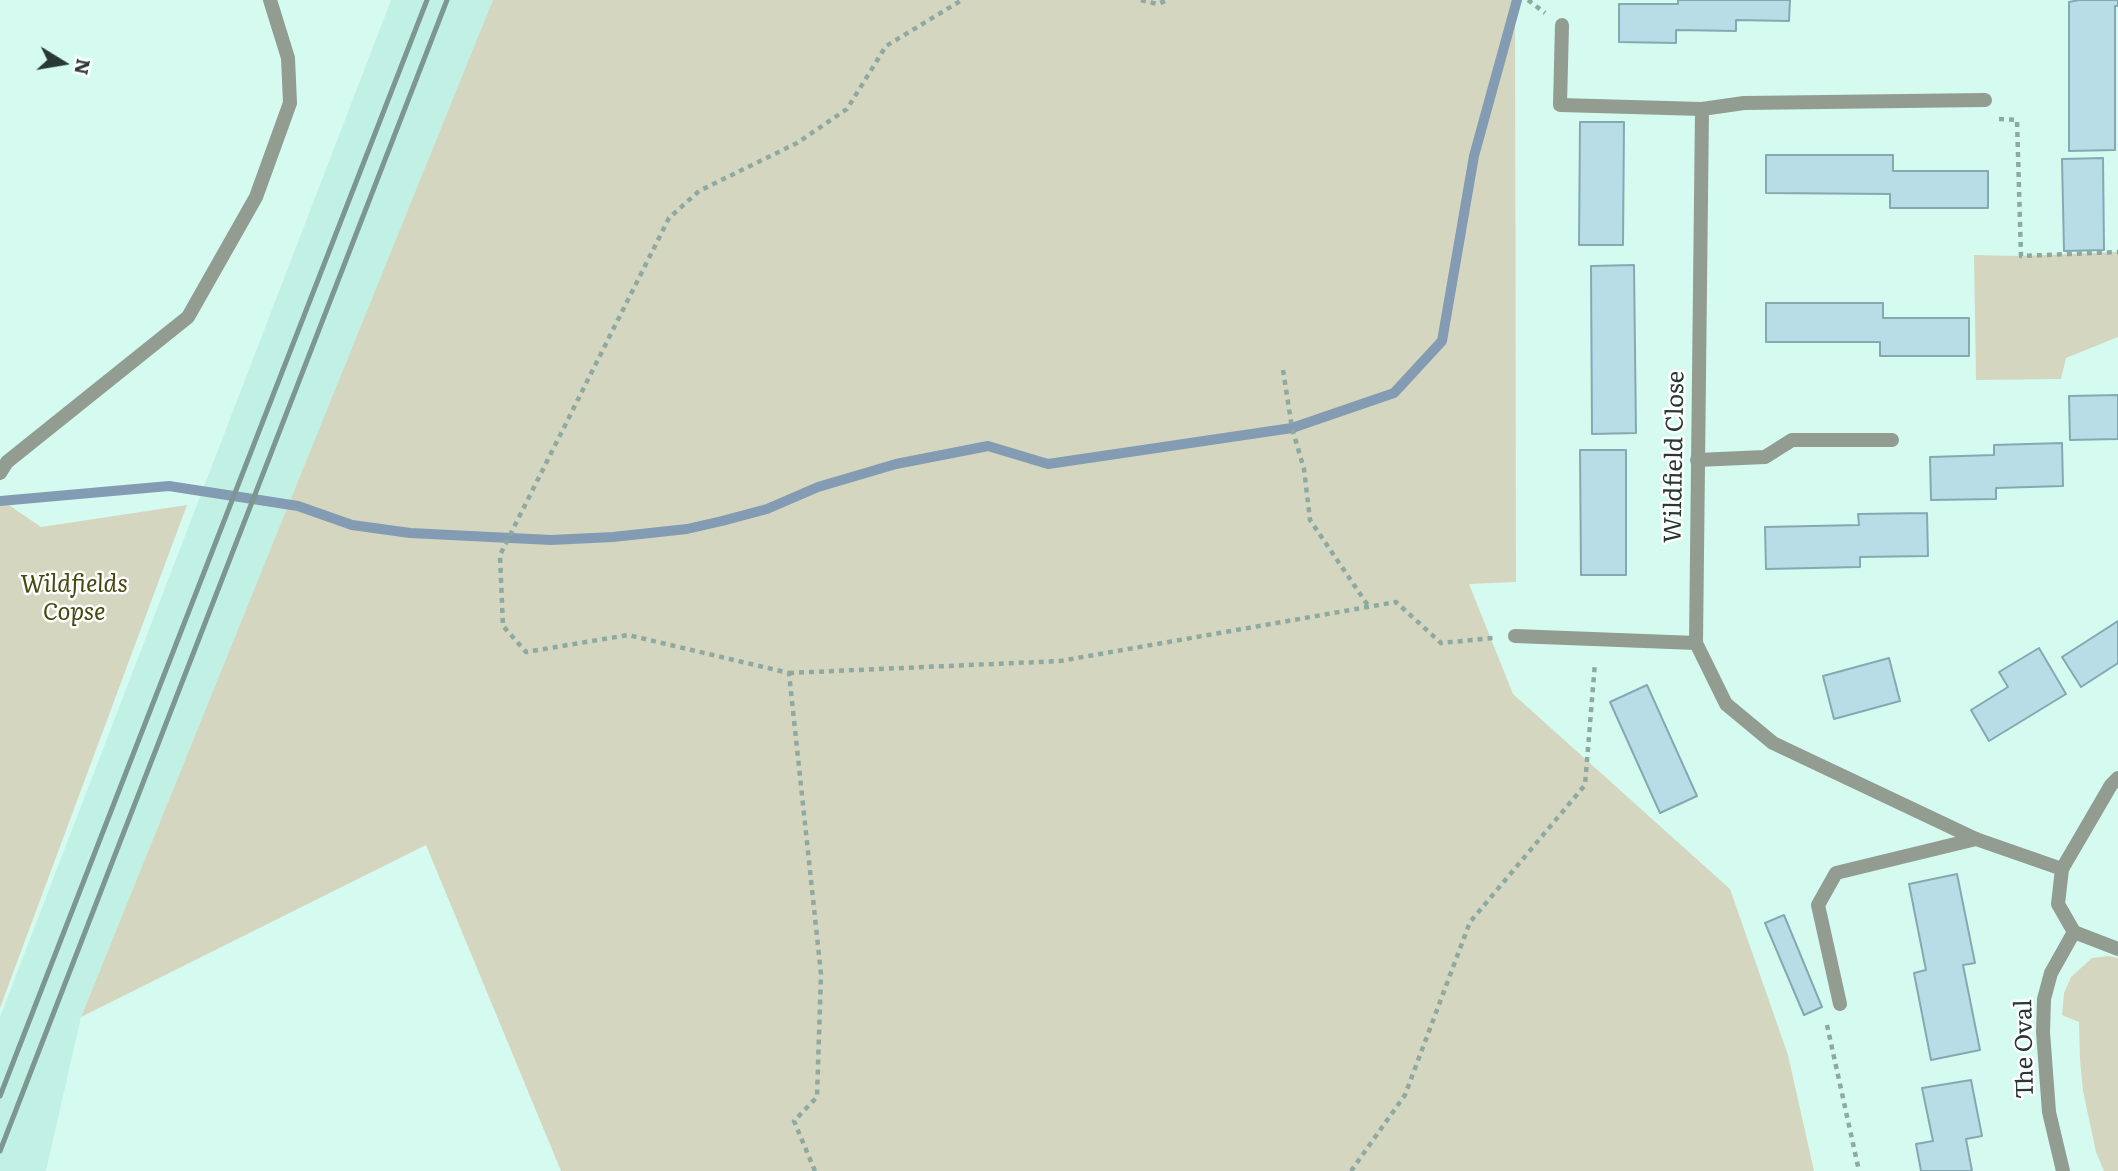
<!DOCTYPE html>
<style>
body{margin:0}
#map{position:relative;width:2118px;height:1171px;overflow:hidden;background:#d5fbf1;font-family:Literata,serif}
canvas{display:block}
.north{position:absolute;left:28px;top:28px;width:70px;height:70px;-webkit-text-stroke:5px #fff;paint-order:stroke;rotate:101deg;font-size:19px;font-weight:700;line-height:28px;text-align:center;color:#293834}
.north::after{content:'';display:block;margin:auto;width:24px;height:32px;background:#293834;clip-path:polygon(50% 0,100% 100%,50% 72%,0 100%)}
</style>
<div id="map">
<canvas width="2118" height="1171"></canvas>
<div class="north">N</div>
</div>
<script>
const ctx = document.querySelector('canvas').getContext('2d');
ctx.lineJoin = 'round';
function fillPath(path, color) { ctx.fillStyle = color; ctx.fill(path, 'evenodd'); }
const poly = rows => new Path2D(rows.map(r => 'M' + r).join(''));
function strokePath(path, color, width, dash) { ctx.strokeStyle = color; ctx.lineWidth = width; ctx.lineCap = dash ? 'butt' : 'round'; ctx.setLineDash(dash || []); ctx.stroke(path); }
function drawText(font, color, halo, rows, align = 'center') {
  ctx.font = font + ' Literata,serif'; ctx.lineWidth = 5; ctx.setLineDash([]); ctx.textBaseline = 'middle'; ctx.strokeStyle = halo; ctx.fillStyle = color; for (const [text, x, y, turn = 0] of rows) {
    ctx.save(); ctx.translate(x, y); ctx.rotate((+turn || 0) * Math.PI / 180); ctx.textAlign = isNaN(turn) ? turn : align; if (halo) ctx.strokeText(text, 0, 0); ctx.fillText(text, 0, 0); ctx.restore();
  }
}
const built = poly([
 [391,0,494,0,81,1017,46,1171,0,1171,0,1017]
]);
const green = poly([
 [493,0,1515,0,1516,582,1469,584,1513,694,1730,889,1788,1055,1814,1171,561,1171,426,845,81,1017],
 [2118,252,2118,337,2066,358,2061,379,1976,380,1974,255,2021,256],
 [0,499,41,527,187,505,0,1008],
 [2108,956,2118,958,2118,1171,2104,1171,2096,1152,2083,1091,2080,1060,2079,1022,2062,1015,2064,993,2071,977,2092,958]
]);
const stream = poly([
 [0,501,169,486,298,506,352,525,410,533,551,540,613,537,687,529,722,521,767,509,818,487,896,464,988,446,1048,464,1292,428,1394,393,1442,341,1474,156,1517,0]
]);
const building = poly([
 [1678,0,1790,0,1789,21,1736,20,1736,31,1676,30,1676,43,1619,42,1619,4,1678,4,1678,0],
 [2079,0,2118,0,2118,6,2115,6,2115,150,2069,151,2069,2,2079,0],
 [1580,122,1624,122,1623,245,1579,245,1580,122],
 [1766,155,1893,155,1893,171,1988,171,1988,208,1890,208,1890,194,1766,193,1766,155],
 [2103,158,2104,250,2064,251,2062,159,2103,158],
 [1634,265,1636,433,1592,434,1591,266,1634,265],
 [1766,303,1883,303,1883,318,1969,318,1969,356,1880,356,1880,342,1766,342,1766,303],
 [2118,395,2118,439,2070,440,2069,396,2118,395],
 [2062,443,2063,486,1996,488,1996,499,1931,500,1930,457,1994,455,1994,445,2062,443],
 [1580,450,1626,450,1626,575,1581,575,1580,450],
 [1927,513,1928,556,1860,557,1860,567,1766,569,1765,527,1859,525,1858,514,1927,513],
 [2118,621,2118,663,2081,687,2062,657,2118,621],
 [2039,648,2066,694,1989,741,1971,710,2008,687,1999,672,2039,648],
 [1889,658,1900,701,1834,719,1823,676,1889,658],
 [1647,685,1697,796,1660,813,1610,702,1647,685],
 [1957,874,1975,963,1963,965,1980,1050,1931,1060,1914,973,1926,970,1909,884,1957,874],
 [1784,915,1822,1007,1804,1015,1765,923,1784,915],
 [1971,1080,1982,1136,1966,1139,1972,1171,1921,1171,1916,1144,1933,1141,1922,1088,1971,1080]
]);
const path = poly([
 [1141,0,1157,4,1168,0],
 [1528,0,1545,13],
 [1999,119,2017,120,2021,256,2118,252],
 [1283,370,1292,428,1304,469,1310,520,1369,607],
 [789,673,1060,661,1396,602,1441,643,1493,638],
 [1827,1025,1859,1171],
 [815,1171,794,1121,817,1097,821,974,789,673,628,635,526,652,503,626,500,555,669,218,699,191,797,143,847,109,886,46,962,0],
 [1351,1171,1405,1095,1470,922,1585,785,1595,663]
]);
const lane = poly([
 [1562,25,1560,105,1702,109],
 [1697,460,1765,457,1792,440,1892,440],
 [0,473,7,462,188,317,256,197,290,103,288,58,270,0],
 [1515,636,1696,643],
 [1840,1004,1818,905,1836,873,1976,839]
]);
const street = poly([
 [1985,100,1744,103,1702,109,1696,643,1726,704,1773,743,1976,839,2062,869],
 [2118,778,2111,785,2062,869,2058,904,2074,932,2118,949],
 [2063,1171,2049,1112,2043,1032,2044,999,2051,973,2074,932]
]);
const rail = poly([
 [0,1096,427,0],
 [0,1151,447,0]
]);
const streetNames = [
 ["Wildfield Close",1675,457,-89],
 ["The Oval",2025,1049,-91]
];
const parkNames = [
 ["Wildfields",74,585],
 ["Copse",74,613]
];
fillPath(built, '#c1f1e5');
fillPath(green, '#d5d6bf');
strokePath(stream, '#839bb3', 10);
fillPath(building, '#b8dde6');
strokePath(building, '#85a9b1', 2);
strokePath(path, '#8da9a2', 4.5, [5, 5]);
strokePath(lane, '#929c91', 14);
strokePath(street, '#929c91', 14);
strokePath(rail, '#7d9790', 5);
drawText('24px', '#293834', '#fff', streetNames);
drawText('italic 24px', '#494811', '#fff', parkNames);
</script>
